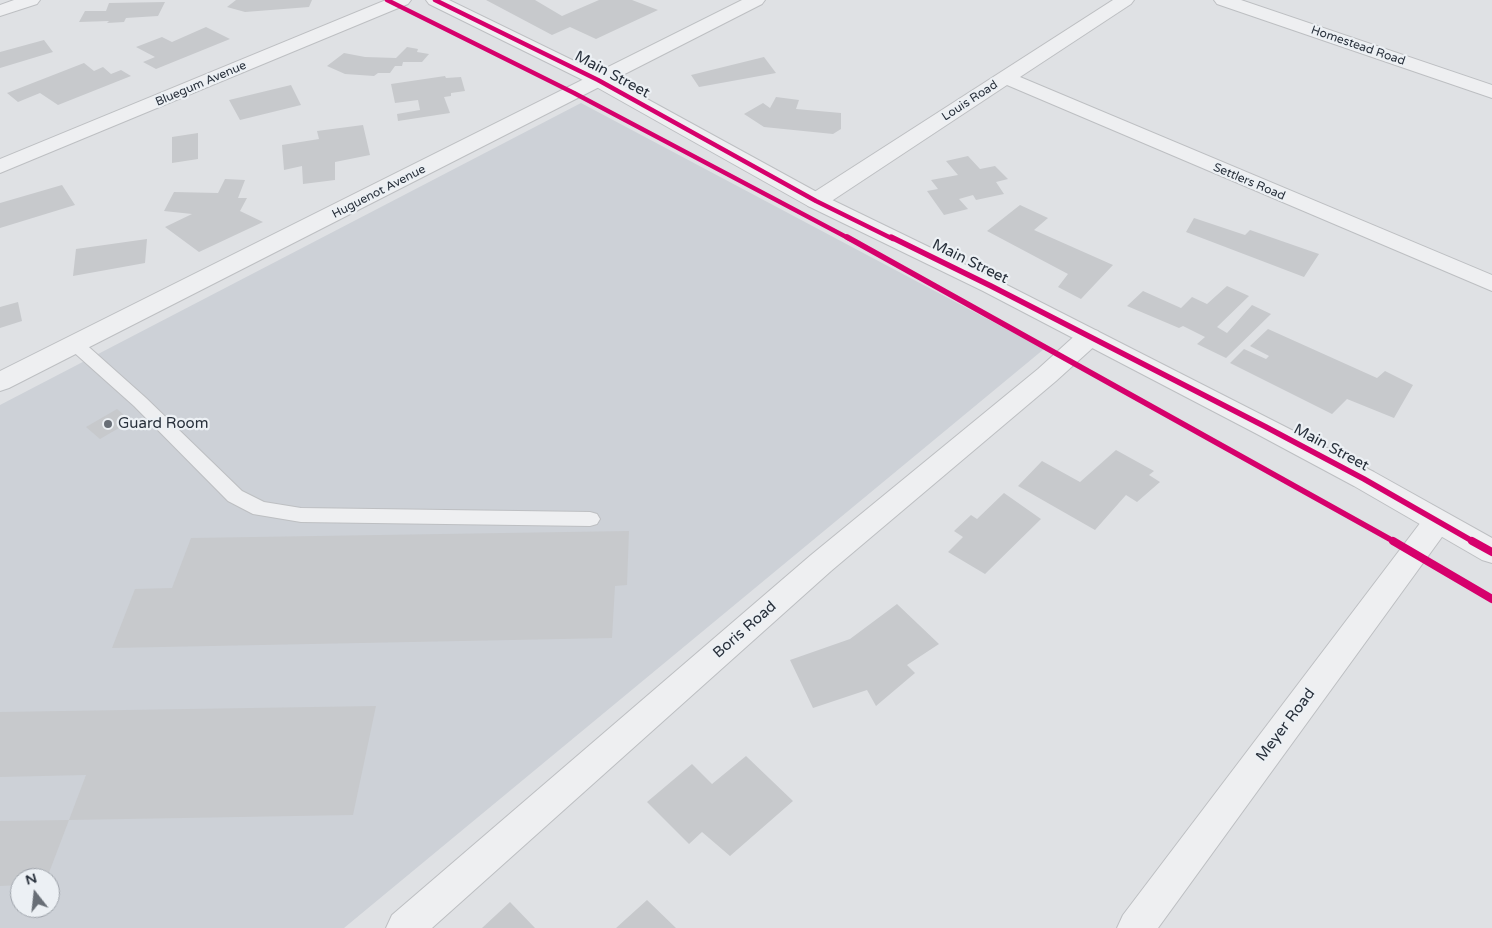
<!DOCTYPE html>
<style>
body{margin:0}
#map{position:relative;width:1492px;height:928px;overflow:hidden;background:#dfe1e4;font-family:"Varela Round",sans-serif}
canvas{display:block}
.north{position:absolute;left:10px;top:868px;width:50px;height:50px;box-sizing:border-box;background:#ecf0f4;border:1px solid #9ea3aa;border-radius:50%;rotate:344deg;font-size:14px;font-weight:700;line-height:20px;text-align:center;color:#28303b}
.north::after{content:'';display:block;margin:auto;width:18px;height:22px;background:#686e76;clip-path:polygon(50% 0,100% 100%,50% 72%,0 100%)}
</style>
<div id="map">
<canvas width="1492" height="928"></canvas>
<div class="north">N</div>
</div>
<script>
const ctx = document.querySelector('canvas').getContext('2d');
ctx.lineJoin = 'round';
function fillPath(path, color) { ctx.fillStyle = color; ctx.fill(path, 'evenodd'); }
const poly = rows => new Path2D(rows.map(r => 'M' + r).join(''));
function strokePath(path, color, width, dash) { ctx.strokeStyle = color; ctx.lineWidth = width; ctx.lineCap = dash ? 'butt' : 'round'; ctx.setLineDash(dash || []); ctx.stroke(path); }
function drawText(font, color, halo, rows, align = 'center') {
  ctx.font = font + ' "Varela Round",sans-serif'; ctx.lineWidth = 4.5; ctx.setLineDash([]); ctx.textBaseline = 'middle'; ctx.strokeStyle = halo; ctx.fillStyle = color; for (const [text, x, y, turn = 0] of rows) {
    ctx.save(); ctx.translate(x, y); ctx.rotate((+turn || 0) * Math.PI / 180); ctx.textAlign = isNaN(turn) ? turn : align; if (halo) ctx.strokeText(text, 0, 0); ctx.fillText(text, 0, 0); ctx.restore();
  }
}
const built = poly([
 [581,103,1044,349,344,928,0,928,0,405],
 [20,878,50,878,50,908,20,908]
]);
const building = poly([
 [236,0,312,0,309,7,245,12,227,7],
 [486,0,535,0,562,16,599,0,632,0,658,10,596,39,570,27,552,35],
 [165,2,158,16,126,18,124,22,107,23,109,21,79,22,85,11,106,11,109,3],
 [206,27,230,39,156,69,143,62,155,57,136,47,162,37,172,42],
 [44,40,53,52,0,68,0,52],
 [407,47,418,49,417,52,429,54,422,62,403,62,402,66,395,66,390,73,378,73,374,76,345,74,327,66,344,53,365,57,396,58],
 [764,57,776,73,699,87,691,75],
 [84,63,94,71,103,67,111,74,121,70,131,76,58,105,40,93,18,102,7,93],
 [445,76,446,78,461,77,465,91,451,93,451,96,444,97,450,113,398,121,397,114,420,110,418,100,395,103,391,84],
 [291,85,301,105,240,120,229,100],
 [776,97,799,100,796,109,841,113,841,129,833,134,764,127,744,114,763,103,770,108],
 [363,125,370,155,335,162,335,180,303,184,302,166,284,170,282,145,319,139,317,131],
 [198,133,198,159,172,163,172,137],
 [968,156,980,169,995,166,1008,179,996,182,1004,194,976,200,973,195,959,199,968,209,944,215,927,191,938,189,931,180,958,175,946,161],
 [225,179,245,180,238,198,247,198,240,211,263,222,199,252,165,227,192,214,164,211,174,192,218,193],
 [62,185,75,205,0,228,0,203],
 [1020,205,1048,218,1034,230,1113,265,1081,299,1058,287,1068,274,987,231],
 [1194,218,1245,235,1250,230,1319,254,1304,277,1186,232],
 [147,239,145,263,73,276,76,249],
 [1227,286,1249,296,1217,327,1227,333,1252,305,1271,314,1226,358,1197,344,1205,337,1183,326,1179,328,1127,306,1143,291,1181,308,1192,297,1207,304],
 [18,302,22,321,0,328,0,307],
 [1268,329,1377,378,1385,371,1413,385,1394,418,1347,399,1332,414,1230,363,1244,349,1266,359,1269,356,1250,346],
 [117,409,131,421,100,439,86,427],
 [1116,450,1154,471,1149,475,1160,482,1137,502,1126,495,1095,530,1018,486,1042,461,1080,482],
 [1004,493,1041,519,985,574,948,552,963,537,954,531,971,515,977,519],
 [629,531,627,585,615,586,612,638,112,648,135,589,172,588,191,538],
 [897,604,939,644,907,665,915,673,876,706,867,690,813,708,790,660,850,639],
 [376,706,353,815,69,820,86,775,0,777,0,712],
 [746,756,793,801,730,856,702,832,689,844,647,802,692,764,712,784],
 [69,820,47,878,20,878,20,885,0,886,0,821],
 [647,900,676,928,616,928],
 [510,902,535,928,482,928]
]);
const service = poly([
 [75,338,81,340,146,398,242,491,264,502,301,508,590,512,597,514,600,519,597,524,590,526,301,522,253,514,228,501,134,406,69,348,66,344,69,340,75,338]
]);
const minor = poly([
 [14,0,40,0,37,4,0,16,0,5,14,0],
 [386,0,411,0,408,4,0,173,0,159,386,0],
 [742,0,765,0,762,4,9,388,0,391,0,371,742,0],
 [1113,0,1134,0,1131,4,1020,77,1492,275,1492,291,1007,85,824,206,816,208,808,206,805,201,808,196,1113,0],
 [1214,0,1241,0,1492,85,1492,98,1217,4,1214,0],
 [1089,329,1098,331,1101,337,1098,343,1056,381,831,571,432,928,386,928,392,915,811,555,1038,369,1080,331,1089,329],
 [1437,511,1447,514,1451,522,1447,530,1158,928,1117,928,1123,915,1427,514,1437,511]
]);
const tertiary = poly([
 [426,0,449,0,605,76,824,196,999,281,1374,472,1492,538,1492,563,1482,560,1354,486,1257,434,983,291,808,206,591,84,429,4,426,0]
]);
const cyclewayFar2 = poly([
 [387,0,574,93,850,239],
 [435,0,598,80,816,201,893,239]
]);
const cyclewayFar1 = poly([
 [847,237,1395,542],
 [891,237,991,286,1266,427,1364,479,1474,542]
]);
const cycleway = poly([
 [1393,541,1492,599],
 [1472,541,1492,552]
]);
const markers = [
 [108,424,5,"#686e76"]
];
const farStreetnames = [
 ["Homestead Road",1358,46,19],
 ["Bluegum Avenue",201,84,-23],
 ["Louis Road",970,101,-33],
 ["Settlers Road",1249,182,23],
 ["Huguenot Avenue",379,192,-27]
];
const streetNames = [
 ["Main Street",612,75,28],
 ["Main Street",970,262,26],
 ["Main Street",1331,448,28],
 ["Boris Road",745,630,-41],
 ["Meyer Road",1286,725,-53]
];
const poiNames = [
 ["Guard Room",118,424]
];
fillPath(built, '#cdd1d7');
fillPath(building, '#c7c9cc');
strokePath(service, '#bdbfc2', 2);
strokePath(minor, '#bdbfc2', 2);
strokePath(tertiary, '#bdbfc2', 2);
fillPath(service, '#eeeff1');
fillPath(minor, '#eeeff1');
fillPath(tertiary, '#eeeff1');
strokePath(cyclewayFar2, '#d6006c', 4.5);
strokePath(cyclewayFar1, '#d6006c', 5.5);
strokePath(cycleway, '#d6006c', 8);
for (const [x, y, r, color] of markers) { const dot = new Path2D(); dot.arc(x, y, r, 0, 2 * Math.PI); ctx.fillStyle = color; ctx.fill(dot); strokePath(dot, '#ecf0f4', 2); }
drawText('12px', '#28303b', '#ecf0f4', farStreetnames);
drawText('15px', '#28303b', '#ecf0f4', streetNames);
drawText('15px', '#28303b', '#ecf0f4', poiNames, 'left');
</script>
